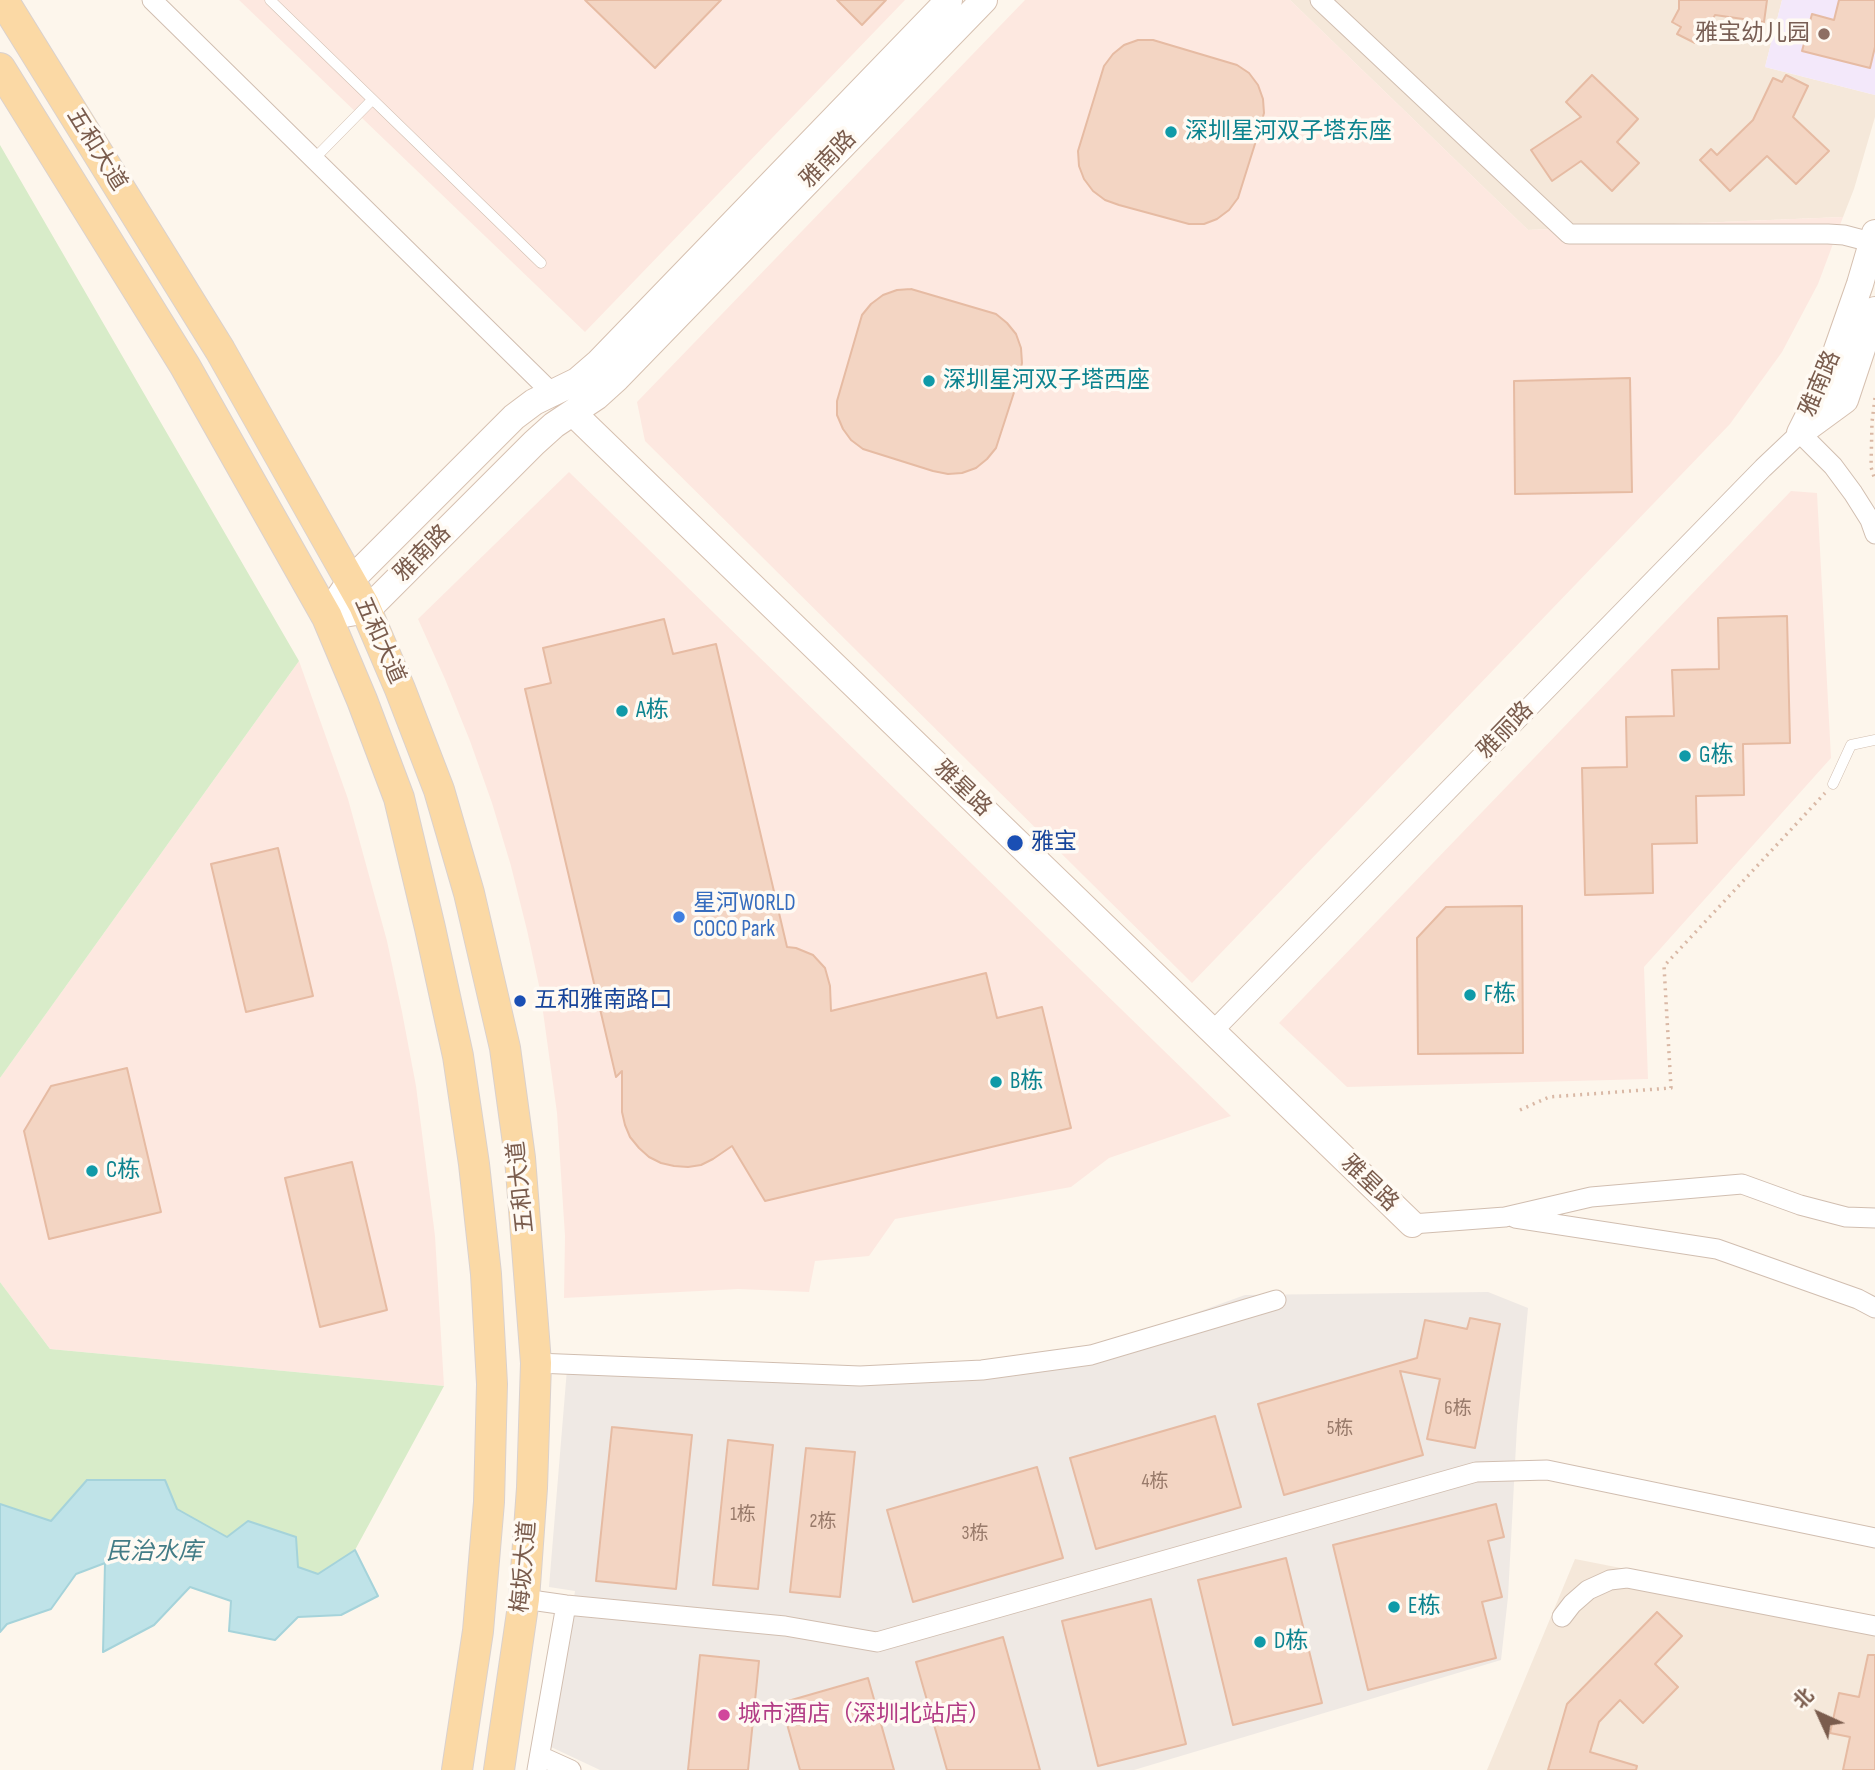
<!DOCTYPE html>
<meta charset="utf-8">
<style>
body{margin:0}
#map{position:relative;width:1875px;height:1770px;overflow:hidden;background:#fdf6ec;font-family:"Sofia Sans Condensed","Noto Sans SC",sans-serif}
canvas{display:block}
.north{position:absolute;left:1784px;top:1679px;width:70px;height:70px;-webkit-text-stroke:5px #fffaf3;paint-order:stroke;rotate:315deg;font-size:19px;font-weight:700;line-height:28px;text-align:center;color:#7a5c4d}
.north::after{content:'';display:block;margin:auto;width:24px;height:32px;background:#7a5c4d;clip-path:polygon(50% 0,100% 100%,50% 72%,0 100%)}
</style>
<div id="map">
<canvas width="1875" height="1770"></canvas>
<div class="north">北</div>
</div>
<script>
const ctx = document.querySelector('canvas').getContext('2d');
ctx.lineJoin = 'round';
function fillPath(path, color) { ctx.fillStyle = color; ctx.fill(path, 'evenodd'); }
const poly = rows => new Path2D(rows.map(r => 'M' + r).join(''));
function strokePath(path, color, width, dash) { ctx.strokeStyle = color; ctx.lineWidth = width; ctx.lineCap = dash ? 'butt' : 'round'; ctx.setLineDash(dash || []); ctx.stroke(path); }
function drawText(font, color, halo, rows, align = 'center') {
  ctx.font = font + ' "Sofia Sans Condensed","Noto Sans SC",sans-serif'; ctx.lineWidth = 7; ctx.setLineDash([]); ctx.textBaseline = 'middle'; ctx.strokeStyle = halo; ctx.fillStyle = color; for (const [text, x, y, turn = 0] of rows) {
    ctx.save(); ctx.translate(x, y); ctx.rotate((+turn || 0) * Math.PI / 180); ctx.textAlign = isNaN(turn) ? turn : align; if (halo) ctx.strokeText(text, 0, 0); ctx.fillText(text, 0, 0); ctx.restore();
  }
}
const residential = poly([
 [1290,0,1782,0,1765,67,1875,95,1875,117,1854,189,1843,217,1528,230],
 [1575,1559,1875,1618,1875,1770,1487,1770]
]);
const commercial = poly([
 [239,0,905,0,585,332],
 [1025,0,1290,0,1528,230,1843,217,1818,284,1782,352,1730,424,1192,983,645,441,637,402],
 [569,472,1231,1116,1109,1158,1071,1187,895,1219,869,1256,815,1261,809,1292,738,1289,564,1298,565,1236,557,1113,540,990,527,930,511,866,492,803,470,741,445,679,418,619],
 [1791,491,1817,493,1831,758,1644,967,1648,1079,1347,1087,1279,1023],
 [299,661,348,799,387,941,402,1012,416,1086,435,1236,444,1386,50,1349,0,1282,0,1078]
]);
const industrial = poly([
 [1488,1292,1528,1308,1517,1426,1508,1597,1501,1660,1134,1770,600,1770,551,1747,575,1591,549,1587,567,1369,1040,1369,1245,1295]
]);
const education = poly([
 [1782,0,1875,0,1875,95,1765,67]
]);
const green = poly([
 [0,145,299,661,0,1078],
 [0,1282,50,1349,444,1386,355,1550,319,1574,298,1567,227,1537,177,1509,87,1480,51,1521,0,1504]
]);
const water = poly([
 [87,1480,165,1480,177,1509,227,1537,248,1521,296,1537,298,1567,318,1574,355,1550,378,1596,341,1615,298,1617,275,1640,229,1631,231,1601,190,1587,154,1625,103,1652,105,1563,76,1574,51,1609,7,1624,0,1632,0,1504,51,1521,87,1480]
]);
const building = poly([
 [585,0,721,0,655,68,585,0],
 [837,0,886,0,862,25,837,0],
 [1679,0,1767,0,1764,22,1715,15,1708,27,1702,25,1695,43,1677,34,1681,27,1672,22,1679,9,1679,0],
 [1839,0,1875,0,1875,47,1870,68,1802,51,1812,14,1834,20,1839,0],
 [1138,40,1153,40,1237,65,1249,73,1258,85,1263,99,1264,113,1260,128,1238,198,1229,210,1217,219,1204,224,1189,224,1119,205,1105,200,1093,191,1084,179,1079,166,1078,151,1104,66,1113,54,1124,45,1138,40],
 [1592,75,1638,119,1617,142,1639,163,1612,191,1581,161,1552,181,1531,150,1581,117,1566,102,1592,75],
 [1786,75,1808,86,1793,117,1829,151,1796,184,1767,156,1730,191,1700,160,1711,149,1717,155,1753,120,1773,78,1782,82,1786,75],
 [911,289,996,314,1007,323,1016,334,1021,348,1022,363,1019,377,996,448,987,459,976,468,962,473,948,474,933,471,863,449,851,440,843,429,837,415,837,401,862,315,871,304,883,295,897,290,911,289],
 [1630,378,1632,492,1515,494,1514,381,1630,378],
 [1787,616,1790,743,1743,744,1744,795,1696,796,1697,843,1652,844,1653,893,1585,895,1582,768,1627,767,1626,717,1674,716,1672,670,1719,669,1718,618,1787,616],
 [664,619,673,654,716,644,787,947,796,948,813,955,825,968,830,986,831,1011,986,973,997,1018,1042,1007,1071,1128,765,1201,732,1146,713,1159,701,1165,688,1167,674,1166,661,1163,649,1157,639,1148,630,1137,625,1125,622,1112,622,1071,616,1077,525,689,551,683,543,648,664,619],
 [278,848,313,996,246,1012,211,864,278,848],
 [1522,906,1523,1053,1418,1054,1417,938,1446,907,1522,906],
 [127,1068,161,1212,49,1239,24,1131,51,1086,127,1068],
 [352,1162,387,1310,320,1327,285,1178,352,1162],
 [1470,1318,1500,1324,1475,1448,1427,1439,1440,1379,1400,1371,1423,1455,1284,1495,1258,1404,1417,1358,1425,1320,1467,1329,1470,1318],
 [1215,1416,1241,1507,1096,1549,1070,1458,1215,1416],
 [612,1427,692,1435,676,1589,596,1581,612,1427],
 [728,1440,773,1445,758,1589,713,1585,728,1440],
 [806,1448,855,1452,840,1597,790,1592,806,1448],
 [1037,1467,1063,1558,913,1602,887,1510,1037,1467],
 [1496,1504,1504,1537,1488,1541,1502,1597,1482,1602,1496,1658,1368,1690,1333,1545,1496,1504],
 [1286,1558,1322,1703,1233,1725,1198,1580,1286,1558],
 [1151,1599,1186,1744,1098,1766,1062,1621,1151,1599],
 [1657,1612,1682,1636,1655,1664,1678,1687,1643,1723,1620,1700,1599,1722,1590,1752,1637,1766,1636,1770,1548,1770,1567,1704,1657,1612],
 [1003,1637,1040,1770,947,1770,916,1662,1003,1637],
 [700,1655,759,1661,748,1770,688,1770,700,1655],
 [1868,1655,1875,1655,1875,1770,1843,1770,1850,1737,1830,1733,1839,1693,1859,1697,1868,1655],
 [868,1678,894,1770,800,1770,781,1703,868,1678]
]);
const path = poly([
 [1875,398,1872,422,1871,467,1875,480],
 [1520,1110,1549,1097,1671,1088,1664,966,1825,793]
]);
const lane = poly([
 [270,0,541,263],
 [314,159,372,100],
 [1833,784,1851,745,1875,740]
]);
const street = poly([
 [152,0,552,393],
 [1320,0,1569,234,1828,234,1844,235,1875,243],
 [1213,1031,1763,468,1800,433,1833,466,1853,493,1870,520,1875,534],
 [1515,1218,1717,1249,1858,1299,1875,1308],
 [1412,1224,1505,1217,1591,1197,1742,1184,1800,1205,1846,1217,1875,1218],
 [536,1363,860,1376,982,1370,1091,1355,1276,1300],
 [524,1599,566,1605,785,1626,877,1642,1476,1472,1547,1470,1875,1538],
 [1562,1617,1572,1604,1588,1590,1610,1580,1627,1578,1875,1626],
 [540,1756,571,1770],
 [537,1770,566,1605]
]);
const secondary = poly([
 [573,413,1412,1224],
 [1804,430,1845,400,1875,310],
 [1800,433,1826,381,1860,284,1875,233],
 [340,596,351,580,514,417,534,402,577,381,599,362,949,0],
 [327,617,367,610,534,443,554,425,596,397,617,378,984,0]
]);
const primary = poly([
 [3,0,220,350,364,605,400,689,439,790,469,893,505,1048,520,1158,536,1363,532,1488,524,1599,499,1770],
 [0,68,185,366,327,617,362,700,399,798,430,928,458,1056,474,1164,486,1274,492,1384,489,1502,478,1631,457,1770]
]);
const markers = [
 [1824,34,7,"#8d6e63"],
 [1171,132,7,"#0f9aa8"],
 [929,381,7,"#0f9aa8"],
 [622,711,7,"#0f9aa8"],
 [1685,756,7,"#0f9aa8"],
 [1015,843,9,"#1a4fb4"],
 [679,917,7,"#3f7fe0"],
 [1470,995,7,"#0f9aa8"],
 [520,1001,7,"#1a4fb4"],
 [996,1082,7,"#0f9aa8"],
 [92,1171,7,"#0f9aa8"],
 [1394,1607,7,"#0f9aa8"],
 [1260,1642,7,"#0f9aa8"],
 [724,1715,7,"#d1479c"]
];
const numberNames = [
 ["6栋",1458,1409],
 ["5栋",1340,1429],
 ["4栋",1155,1482],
 ["1栋",743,1515],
 ["2栋",823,1522],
 ["3栋",975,1534]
];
const educationNames = [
 ["雅宝幼儿园",1810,34]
];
const cultureNames = [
 ["深圳星河双子塔东座",1185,132],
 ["深圳星河双子塔西座",943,381],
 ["A栋",636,711],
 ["G栋",1699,756],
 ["F栋",1484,995],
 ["B栋",1010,1082],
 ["C栋",106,1171],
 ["E栋",1408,1607],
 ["D栋",1274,1642]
];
const streetNames = [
 ["五和大道",96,150,58],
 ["雅南路",829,160,-46],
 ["雅南路",1821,384,-67],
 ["雅南路",423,554,-45],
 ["五和大道",379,641,66],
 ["雅丽路",1506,731,-46],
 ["雅星路",962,789,44],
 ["雅星路",1369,1184,44],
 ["五和大道",522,1187,-96],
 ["梅坂大道",525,1567,-85]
];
const transitNames = [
 ["雅宝",1031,843],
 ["五和雅南路口",534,1001]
];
const shopNames = [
 ["星河WORLD",693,904],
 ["COCO Park",693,930]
];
const hotelNames = [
 ["城市酒店（深圳北站店）",738,1715]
];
const waterNames = [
 ["民治水库",154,1553]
];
fillPath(residential, '#f5e8da');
fillPath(commercial, '#fde8e0');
fillPath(industrial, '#efe9e4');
fillPath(education, '#f3e8fa');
fillPath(green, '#d8ecc9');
fillPath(water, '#bfe3e8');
strokePath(water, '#a5d3da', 2);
fillPath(building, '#f3d5c3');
strokePath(building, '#e6bba3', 2);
strokePath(lane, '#d1beb0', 11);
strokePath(street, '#d1beb0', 21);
strokePath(secondary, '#d6c0b0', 28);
strokePath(primary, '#dad1cd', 32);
strokePath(path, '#d9b8a5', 3.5, [2, 5]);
strokePath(lane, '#fff', 10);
strokePath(street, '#fff', 19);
strokePath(secondary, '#fff', 26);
strokePath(primary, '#fbd9a5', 30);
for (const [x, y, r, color] of markers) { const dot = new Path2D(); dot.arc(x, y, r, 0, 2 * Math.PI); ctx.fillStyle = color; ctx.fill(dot); strokePath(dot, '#fffaf3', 2.5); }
drawText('19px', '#987a6a', null, numberNames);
drawText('23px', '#785e54', '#fffaf3', educationNames, 'right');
drawText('23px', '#0d838f', '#fffaf3', cultureNames, 'left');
drawText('23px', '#7a5c4d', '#fffaf3', streetNames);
drawText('23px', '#164399', '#fffaf3', transitNames, 'left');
drawText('23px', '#366cbe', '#fffaf3', shopNames, 'left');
drawText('23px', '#b23c85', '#fffaf3', hotelNames, 'left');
drawText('italic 24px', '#437c86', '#fffaf3', waterNames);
</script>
